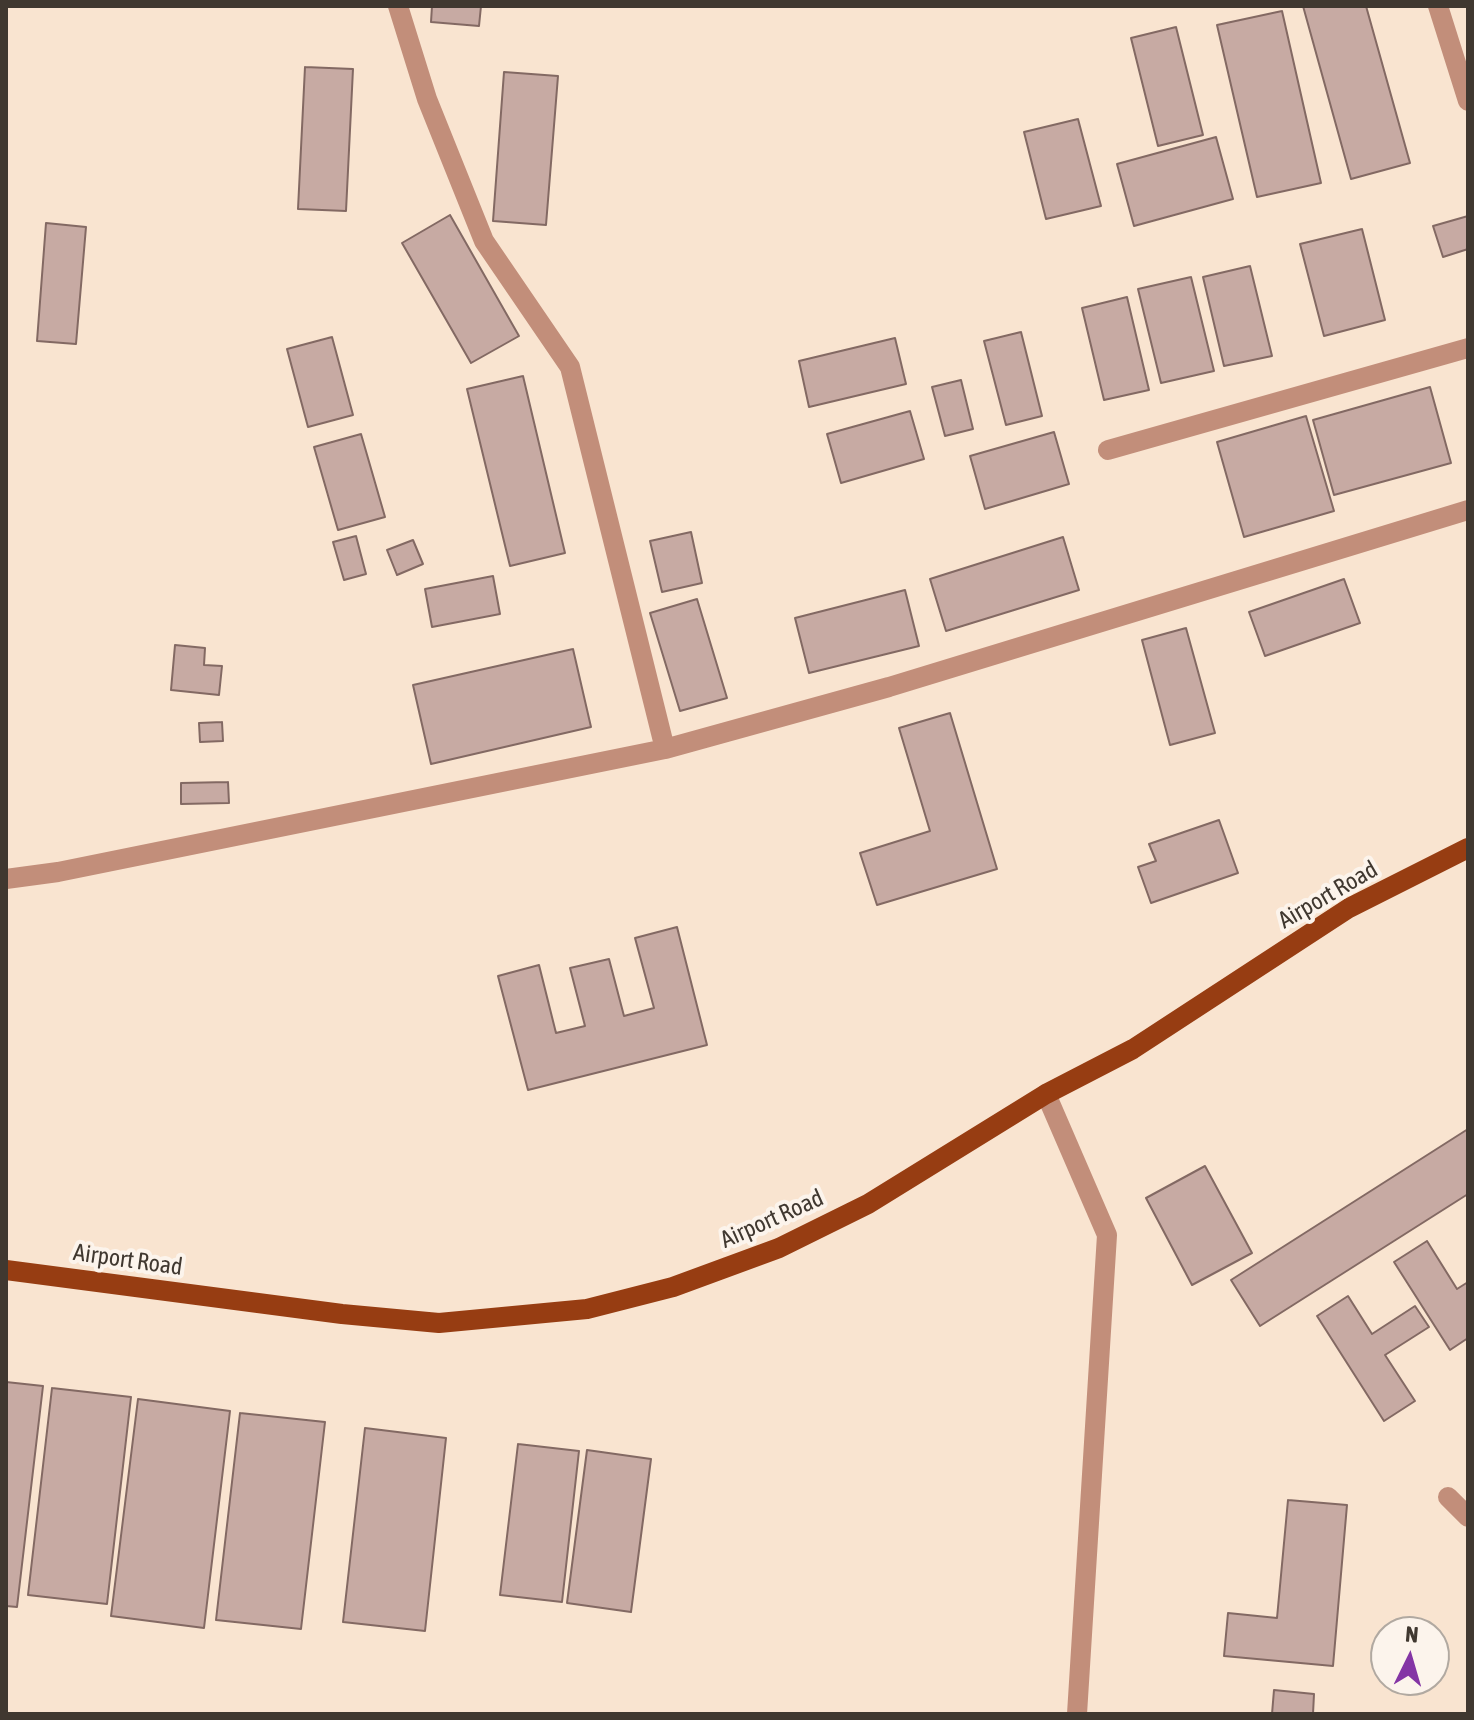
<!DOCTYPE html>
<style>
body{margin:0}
#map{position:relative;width:1474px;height:1720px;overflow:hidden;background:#f9e4d0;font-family:"Asap Condensed",sans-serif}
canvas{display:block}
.frame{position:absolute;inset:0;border:8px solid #403830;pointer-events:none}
.north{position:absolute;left:1370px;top:1616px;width:80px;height:80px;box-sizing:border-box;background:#fcf4ec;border:2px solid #b1a9a1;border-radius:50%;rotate:5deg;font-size:22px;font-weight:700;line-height:32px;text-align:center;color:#403830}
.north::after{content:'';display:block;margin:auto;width:28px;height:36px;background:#8435a5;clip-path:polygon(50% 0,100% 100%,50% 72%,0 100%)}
</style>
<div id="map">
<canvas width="1474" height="1720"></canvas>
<div class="frame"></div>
<div class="north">N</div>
</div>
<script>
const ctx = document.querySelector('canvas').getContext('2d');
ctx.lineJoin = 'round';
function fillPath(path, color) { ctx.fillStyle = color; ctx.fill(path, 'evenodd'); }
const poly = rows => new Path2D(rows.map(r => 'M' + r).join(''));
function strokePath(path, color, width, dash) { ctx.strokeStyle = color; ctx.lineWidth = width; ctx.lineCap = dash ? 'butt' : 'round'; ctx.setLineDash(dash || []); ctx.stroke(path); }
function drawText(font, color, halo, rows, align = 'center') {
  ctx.font = font + ' "Asap Condensed",sans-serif'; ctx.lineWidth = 8; ctx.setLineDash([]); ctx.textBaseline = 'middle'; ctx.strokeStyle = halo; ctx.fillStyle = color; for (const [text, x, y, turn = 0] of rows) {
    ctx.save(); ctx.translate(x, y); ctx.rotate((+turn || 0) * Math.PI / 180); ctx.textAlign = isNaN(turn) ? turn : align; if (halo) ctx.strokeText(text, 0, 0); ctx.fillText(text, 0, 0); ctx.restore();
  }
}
const building = poly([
 [432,6,481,6,479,26,431,22,432,6],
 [1303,6,1366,6,1410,163,1351,179,1303,6],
 [1282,11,1321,183,1257,197,1217,25,1282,11],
 [1176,27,1203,135,1158,146,1131,38,1176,27],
 [305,67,353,69,346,211,298,209,305,67],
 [504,72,558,76,546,225,493,221,504,72],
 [1078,119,1101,206,1046,219,1024,132,1078,119],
 [1216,137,1233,199,1134,226,1117,164,1216,137],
 [450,215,519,336,471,363,402,243,450,215],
 [1468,216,1468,249,1443,257,1433,226,1468,216],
 [46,223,86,227,76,344,37,341,46,223],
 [1362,229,1385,320,1324,336,1300,244,1362,229],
 [1250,266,1272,356,1224,366,1203,277,1250,266],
 [1191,277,1214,371,1161,383,1138,289,1191,277],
 [1127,297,1149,390,1104,400,1082,308,1127,297],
 [1021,332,1042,416,1006,425,984,341,1021,332],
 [332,337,353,415,308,427,287,349,332,337],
 [895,338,906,384,809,407,799,361,895,338],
 [523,376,565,553,510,566,467,389,523,376],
 [961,380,973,429,945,436,932,387,961,380],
 [1430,387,1451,463,1334,495,1313,420,1430,387],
 [910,411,924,459,841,483,827,434,910,411],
 [1306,416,1334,511,1244,537,1217,442,1306,416],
 [1054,432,1069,484,985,509,970,456,1054,432],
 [361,434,385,517,338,530,314,447,361,434],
 [691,532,702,583,662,592,650,541,691,532],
 [356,536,366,574,344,580,333,542,356,536],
 [1063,537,1079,590,946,631,930,579,1063,537],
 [413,540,423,564,397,575,387,550,413,540],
 [493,576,500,614,432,627,425,589,493,576],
 [1344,579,1360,623,1265,656,1249,612,1344,579],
 [905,590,919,646,809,673,795,618,905,590],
 [697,599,727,698,680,711,650,613,697,599],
 [1186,628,1215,733,1170,745,1142,640,1186,628],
 [175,645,205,648,204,665,222,666,219,695,171,690,175,645],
 [573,649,591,727,431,764,413,685,573,649],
 [950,713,997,869,877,905,860,853,930,831,899,728,950,713],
 [222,722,223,741,200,742,199,723,222,722],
 [228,782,229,803,181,804,181,783,228,782],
 [1219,820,1238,873,1151,903,1138,867,1156,861,1149,844,1219,820],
 [677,927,707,1045,528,1090,498,976,539,965,556,1033,585,1026,570,968,609,959,624,1016,654,1008,635,938,677,927],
 [1468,1129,1468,1194,1260,1326,1231,1280,1468,1129],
 [1205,1166,1252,1253,1192,1285,1146,1198,1205,1166],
 [1427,1241,1457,1289,1468,1282,1468,1338,1450,1350,1394,1262,1427,1241],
 [1348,1296,1372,1334,1415,1306,1429,1327,1385,1355,1415,1401,1384,1421,1317,1316,1348,1296],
 [6,1382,43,1386,17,1607,6,1606,6,1382],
 [52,1388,131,1397,107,1604,28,1595,52,1388],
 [138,1399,230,1411,204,1628,111,1616,138,1399],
 [240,1413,325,1422,301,1629,216,1620,240,1413],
 [365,1428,446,1438,425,1631,343,1622,365,1428],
 [518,1444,579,1451,562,1602,500,1595,518,1444],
 [587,1450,651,1459,631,1612,567,1603,587,1450],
 [1288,1500,1347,1505,1333,1666,1224,1656,1228,1613,1277,1618,1288,1500],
 [1274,1690,1314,1694,1313,1714,1272,1714,1274,1690]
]);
const minor = poly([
 [398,6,427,99,484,241,570,367,665,749],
 [1438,6,1468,101],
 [1108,450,1468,348],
 [6,879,58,872,665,749,889,687,1468,510],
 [1046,1094,1107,1235,1077,1714],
 [1448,1497,1468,1517]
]);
const major = poly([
 [6,1270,342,1314,439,1323,587,1309,673,1287,779,1248,868,1204,1046,1094,1133,1049,1349,908,1468,848]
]);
const streetNames = [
 ["Airport Road",1328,895,-30],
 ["Airport Road",772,1219,-24],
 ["Airport Road",128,1260,8]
];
fillPath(building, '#c7aaa3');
strokePath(building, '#836963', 2);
strokePath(minor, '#c28e7a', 20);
strokePath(major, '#973d12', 20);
drawText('24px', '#403830', '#fcf4ec', streetNames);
</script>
